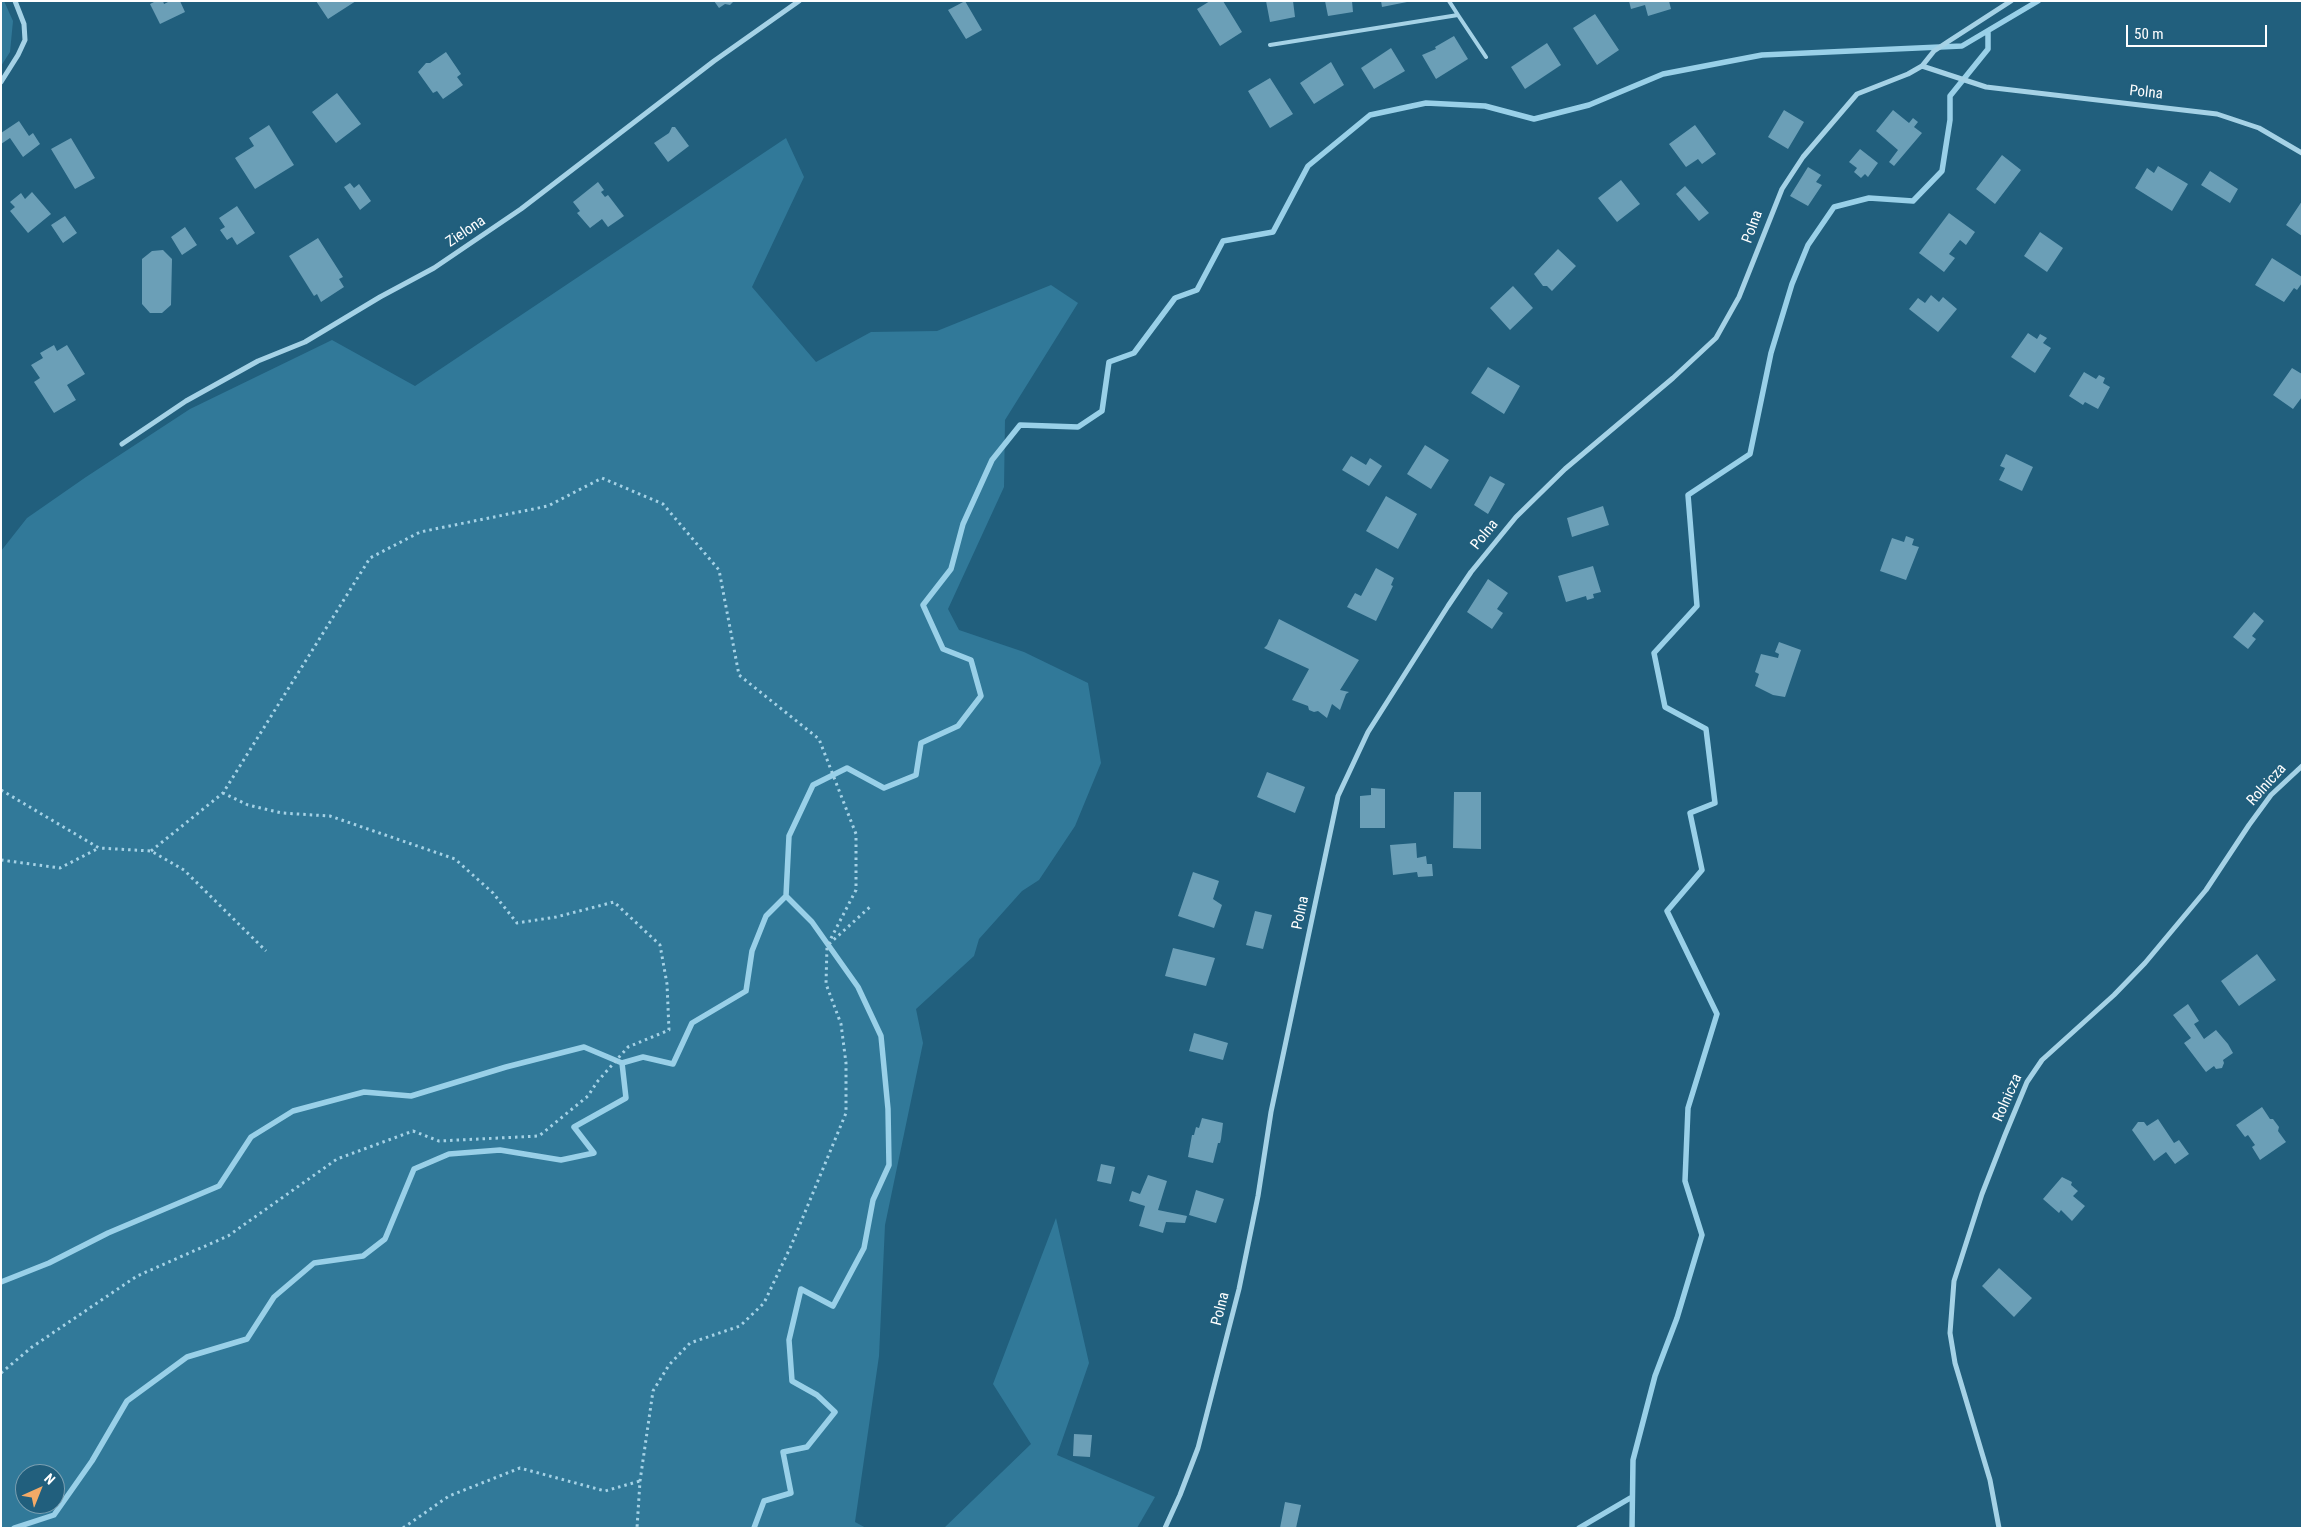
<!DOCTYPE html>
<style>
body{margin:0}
#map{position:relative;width:2303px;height:1529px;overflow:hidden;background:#215f7d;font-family:"Roboto Condensed",sans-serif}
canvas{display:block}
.frame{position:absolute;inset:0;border:2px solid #fff;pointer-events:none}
.north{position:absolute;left:15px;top:1464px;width:50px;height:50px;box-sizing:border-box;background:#215f7d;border:1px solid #7a9fb1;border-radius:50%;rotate:44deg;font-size:14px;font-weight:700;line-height:20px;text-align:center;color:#fff}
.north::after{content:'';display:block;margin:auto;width:18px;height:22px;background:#f3aa67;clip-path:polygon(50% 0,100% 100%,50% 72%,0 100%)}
.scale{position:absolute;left:2126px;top:25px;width:141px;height:22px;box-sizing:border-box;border:2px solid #fff;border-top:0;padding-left:6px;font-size:15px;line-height:18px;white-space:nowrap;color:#fff;-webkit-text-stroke:4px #215f7d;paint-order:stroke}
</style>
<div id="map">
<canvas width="2303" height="1529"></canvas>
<div class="frame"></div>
<div class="north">N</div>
<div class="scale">50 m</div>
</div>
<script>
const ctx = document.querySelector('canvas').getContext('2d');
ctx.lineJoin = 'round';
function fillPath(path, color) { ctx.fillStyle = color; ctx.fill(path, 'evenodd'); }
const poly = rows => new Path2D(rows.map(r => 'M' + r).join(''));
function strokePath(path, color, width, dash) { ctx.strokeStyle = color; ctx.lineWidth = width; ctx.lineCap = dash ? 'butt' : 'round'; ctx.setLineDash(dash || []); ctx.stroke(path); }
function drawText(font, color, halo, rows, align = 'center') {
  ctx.font = font + ' "Roboto Condensed",sans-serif'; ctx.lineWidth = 5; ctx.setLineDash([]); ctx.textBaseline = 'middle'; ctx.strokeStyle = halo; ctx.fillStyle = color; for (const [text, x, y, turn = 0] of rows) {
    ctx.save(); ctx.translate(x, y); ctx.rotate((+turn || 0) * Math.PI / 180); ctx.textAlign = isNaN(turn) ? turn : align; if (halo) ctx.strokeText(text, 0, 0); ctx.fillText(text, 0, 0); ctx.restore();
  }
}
const green = poly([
 [1,1,4,1,13,21,10,52,1,66],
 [786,138,804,177,752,287,816,362,871,332,937,331,1051,285,1078,303,1005,420,1004,487,948,609,959,630,1024,652,1088,683,1101,763,1075,826,1039,880,1022,891,979,939,974,956,916,1009,923,1043,885,1225,879,1356,855,1522,866,1528,1,1528,1,551,27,518,86,477,190,409,332,340,415,386],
 [25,1474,55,1474,55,1504,25,1504],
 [1056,1218,1089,1363,1057,1455,1155,1497,1137,1528,944,1528,1031,1444,993,1384]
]);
const stream = poly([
 [1,1282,49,1263,108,1233,219,1186,251,1137,293,1111,364,1092,411,1096,506,1067,584,1047,622,1063],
 [14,1528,54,1515,92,1461,127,1401,187,1357,247,1339,274,1297,314,1263,363,1256,385,1239,414,1169,449,1154,500,1150,561,1160,594,1153,574,1127,626,1098,622,1063,643,1057,673,1064,692,1023,746,991,752,951,766,916,786,896],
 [754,1528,764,1501,791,1493,783,1452,807,1447,835,1412,817,1395,792,1381,789,1340,801,1289,833,1306,864,1248,873,1200,889,1165,888,1109,881,1036,858,987,812,922,786,896,789,836,813,785,847,768,884,788,916,775,921,743,958,726,981,696,971,660,943,649,923,605,951,569,963,524,992,460,1020,425,1078,427,1102,411,1109,362,1134,353,1175,298,1197,290,1223,241,1273,232,1308,166,1370,115,1426,103,1485,106,1534,119,1589,105,1663,74,1762,55,1962,46,2038,1],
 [1579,1528,1632,1497],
 [1632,1528,1633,1460,1655,1376,1677,1318,1702,1235,1685,1181,1688,1108,1717,1014,1667,911,1702,870,1690,813,1715,803,1706,729,1665,707,1654,653,1697,606,1688,495,1750,454,1771,353,1792,284,1808,245,1834,207,1869,198,1913,201,1942,171,1950,120,1950,96,1988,49,1988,31]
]);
const building = poly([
 [156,1,163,1,164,4,170,1,180,1,185,12,160,24,150,4],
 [316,1,356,1,328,19],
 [714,1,734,1,730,5,725,4,719,8],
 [965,1,982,30,966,39,948,10],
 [1210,1,1223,1,1242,32,1220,46,1197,9],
 [1266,1,1293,1,1295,17,1270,22],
 [1325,1,1352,1,1353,12,1328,16],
 [1381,1,1407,1,1407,2,1382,7],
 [1629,1,1669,1,1671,9,1648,16,1645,5,1631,9],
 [1595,14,1619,50,1597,65,1573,28],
 [1454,36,1468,59,1436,79,1422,55,1436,49,1435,47],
 [1547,43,1561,65,1525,89,1511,67],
 [1391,48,1405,71,1374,89,1361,68],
 [446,52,461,74,457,77,463,85,443,99,437,91,433,93,418,72,426,63,430,63],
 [1331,62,1344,85,1314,104,1300,83],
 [1270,78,1293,114,1270,128,1248,91],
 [337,93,361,124,336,143,312,112],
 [1784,110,1804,122,1788,149,1768,137],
 [1893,110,1909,123,1913,118,1918,122,1914,127,1922,133,1894,166,1889,162,1898,150,1876,131],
 [19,121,29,136,33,133,40,144,23,157,10,138,1,144,1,133],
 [269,125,294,165,255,189,235,158,254,146,249,138],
 [1695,125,1716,154,1702,164,1698,159,1686,167,1669,144],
 [672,127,675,127,689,146,668,162,654,143,669,133],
 [71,138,95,178,75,189,51,149],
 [1860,149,1878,163,1868,177,1865,174,1861,178,1854,172,1857,168,1849,162],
 [2002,155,2021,170,1995,204,1976,189],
 [2158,166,2188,184,2172,211,2135,188,2147,168,2154,173],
 [1808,167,1821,175,1816,182,1822,185,1808,206,1790,196],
 [2210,171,2238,189,2230,203,2201,185],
 [1621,180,1640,204,1617,222,1598,198],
 [598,182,604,190,601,192,605,197,608,195,624,216,608,227,602,219,590,228,577,213,580,211,573,202],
 [350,183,354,188,359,184,371,201,360,210,344,187],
 [1685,186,1709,213,1699,221,1676,194],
 [32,192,51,214,28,233,10,211,15,207,10,202,21,193,25,199],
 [2302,201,2302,236,2286,225],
 [237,206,255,233,237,245,232,237,227,240,220,230,225,227,219,218],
 [1949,213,1975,232,1966,245,1960,240,1949,254,1955,258,1944,272,1919,253],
 [65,216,77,233,63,243,51,225],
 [185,227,197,245,182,255,171,237],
 [2040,232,2063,248,2047,272,2024,256],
 [318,238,343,277,339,279,344,287,321,302,317,294,314,296,289,256],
 [1558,249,1576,266,1552,291,1547,286,1543,286,1534,274],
 [163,250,172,259,171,305,162,313,150,313,142,304,142,259,152,251],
 [2272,258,2302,277,2302,283,2297,290,2294,288,2284,302,2255,285],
 [1513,286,1533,308,1510,330,1490,308],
 [1931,295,1939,302,1943,297,1957,309,1938,332,1909,309,1918,298,1925,303],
 [2028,333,2037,339,2040,334,2047,338,2043,343,2051,348,2035,373,2011,357],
 [54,345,57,351,67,345,85,374,67,385,76,400,54,413,34,382,40,378,31,365,43,358,40,353],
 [1488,367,1520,386,1504,414,1471,393],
 [2292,368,2302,374,2302,397,2293,409,2273,395],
 [2084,372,2096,379,2099,375,2105,378,2103,383,2110,387,2098,409,2085,402,2083,405,2069,396],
 [1425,445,1449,460,1431,489,1407,474],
 [2006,454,2033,467,2022,491,1999,480,2005,468,2000,466],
 [1351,456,1366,465,1370,458,1382,466,1369,486,1342,470],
 [1490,476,1505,484,1488,514,1474,505],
 [1386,496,1417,514,1398,549,1366,531],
 [1603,506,1609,525,1572,537,1567,518],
 [1906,536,1914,539,1912,545,1919,547,1906,580,1880,571,1892,538,1904,542],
 [1593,566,1601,592,1593,594,1594,598,1587,600,1586,596,1566,602,1558,576],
 [1376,568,1394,578,1391,585,1393,586,1376,621,1347,607,1355,593,1361,596],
 [1488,579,1508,593,1497,609,1503,613,1492,629,1467,612],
 [2254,612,2264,621,2252,636,2256,639,2248,649,2233,637],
 [1279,619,1359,660,1340,690,1349,692,1346,694,1340,710,1332,704,1327,718,1318,711,1314,712,1309,710,1308,706,1292,700,1309,669,1264,648,1267,645],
 [1779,642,1801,650,1785,697,1773,695,1755,686,1759,674,1755,672,1761,654,1778,658,1779,654,1775,652],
 [1267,772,1305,787,1295,813,1257,797],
 [1371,788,1385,789,1385,828,1360,828,1360,796,1371,795],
 [1454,792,1481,792,1481,849,1453,848],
 [1416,843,1417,858,1426,856,1427,864,1432,864,1433,876,1418,877,1417,872,1393,875,1390,845],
 [1193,872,1219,881,1213,899,1222,905,1214,928,1178,916],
 [1255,911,1272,915,1263,949,1246,945],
 [1173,948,1215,958,1206,986,1165,976],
 [2257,954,2276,980,2239,1006,2221,981],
 [2188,1004,2199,1021,2194,1024,2204,1039,2216,1030,2228,1044,2233,1053,2223,1060,2224,1063,2222,1068,2216,1069,2214,1066,2206,1072,2184,1043,2191,1038,2173,1015],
 [1194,1033,1228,1043,1223,1060,1189,1051],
 [2262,1107,2270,1119,2273,1119,2279,1127,2278,1131,2286,1142,2260,1160,2252,1147,2255,1145,2248,1135,2245,1137,2236,1125],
 [1202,1118,1223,1123,1221,1139,1220,1143,1218,1143,1213,1163,1188,1157,1192,1135,1194,1135,1196,1127,1199,1128],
 [2158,1119,2174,1143,2179,1140,2189,1154,2175,1164,2166,1152,2154,1161,2132,1130,2138,1122,2144,1122,2147,1126],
 [1101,1164,1115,1167,1111,1184,1097,1181],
 [1148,1175,1167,1181,1158,1210,1187,1216,1185,1223,1166,1222,1163,1233,1139,1226,1145,1206,1129,1201,1132,1191,1140,1194],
 [2062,1177,2072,1182,2071,1185,2078,1191,2073,1196,2085,1206,2072,1221,2061,1210,2059,1213,2043,1199],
 [1196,1190,1224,1199,1216,1223,1189,1215],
 [1999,1268,2032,1298,2014,1317,1982,1286],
 [1074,1434,1092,1435,1090,1457,1073,1456],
 [1285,1502,1301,1505,1296,1528,1280,1528]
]);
const path = poly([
 [1,790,99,848,151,851,184,870,266,951],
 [151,851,223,793,370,558,420,532,548,506,602,478,663,504,719,570,739,675,819,739,856,834,856,890,827,946,826,984,841,1024,846,1063,846,1113,791,1246,764,1303,740,1326,690,1343,669,1365,653,1391,640,1481,637,1528],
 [1,860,60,868,99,848],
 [829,944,871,906],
 [1,1373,32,1347,137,1276,228,1236,337,1159,413,1131,439,1141,539,1136,588,1096,597,1082,628,1047,669,1030,667,984,660,945,614,902,556,917,517,923,493,893,455,859,330,816,282,813,248,805,223,793],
 [403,1528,449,1496,520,1468,605,1491,640,1481]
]);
const service = poly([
 [1458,15,1486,57],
 [1270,45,1458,15,1449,1]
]);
const minor = poly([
 [1922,66,1986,87,2217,114,2259,128,2302,153],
 [1,82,18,55,25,40,24,24,15,1],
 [122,444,186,401,258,361,305,342,380,297,434,268,521,209,714,61,799,1],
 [1165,1528,1180,1495,1198,1448,1239,1289,1258,1196,1271,1112,1338,796,1368,732,1448,606,1471,572,1516,517,1565,469,1673,378,1716,338,1739,297,1782,189,1803,157,1857,94,1908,74,1922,66,1934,51,1949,41,2011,1],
 [1999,1528,1990,1480,1955,1363,1950,1333,1954,1281,1982,1194,2005,1135,2027,1082,2042,1060,2114,995,2145,963,2206,890,2249,825,2271,795,2302,766]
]);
const streetNames = [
 ["Polna",2146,93,6],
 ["Polna",1753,227,-70],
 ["Zielona",466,232,-34],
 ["Polna",1485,535,-51],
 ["Rolnicza",2267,785,-48],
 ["Polna",1301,913,-78],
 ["Rolnicza",2008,1098,-66],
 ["Polna",1221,1309,-76]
];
fillPath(green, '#317999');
strokePath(stream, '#99d0e8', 5.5);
fillPath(building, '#6b9fb7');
strokePath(path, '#a5d2e6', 3, [2.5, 4]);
strokePath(service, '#a5d2e6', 4);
strokePath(minor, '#a5d2e6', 5);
drawText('15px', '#fff', '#215f7d', streetNames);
</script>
